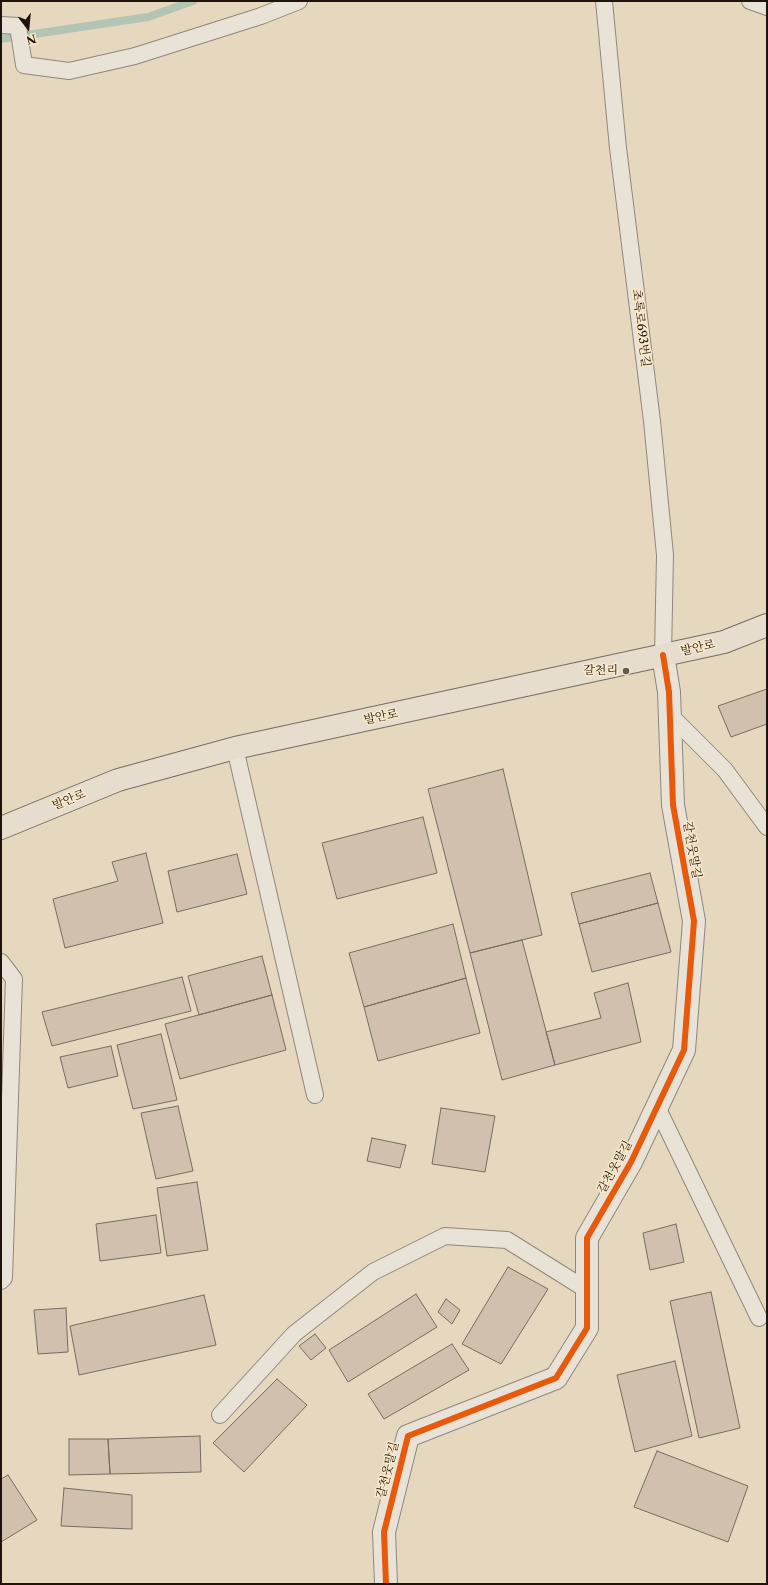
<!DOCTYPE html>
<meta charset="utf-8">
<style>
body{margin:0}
#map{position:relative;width:768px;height:1585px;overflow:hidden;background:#e6d8bf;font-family:"Libre Caslon Text",serif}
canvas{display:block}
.frame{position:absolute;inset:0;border:2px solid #1f140d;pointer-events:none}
.north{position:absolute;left:8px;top:8px;width:40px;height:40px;-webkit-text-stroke:3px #fae8ca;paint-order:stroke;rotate:164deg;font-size:11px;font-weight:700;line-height:16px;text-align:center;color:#1f140d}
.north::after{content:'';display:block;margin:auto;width:14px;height:18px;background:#1f140d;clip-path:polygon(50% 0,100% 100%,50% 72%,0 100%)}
</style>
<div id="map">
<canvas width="768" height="1585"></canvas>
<div class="frame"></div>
<div class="north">N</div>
</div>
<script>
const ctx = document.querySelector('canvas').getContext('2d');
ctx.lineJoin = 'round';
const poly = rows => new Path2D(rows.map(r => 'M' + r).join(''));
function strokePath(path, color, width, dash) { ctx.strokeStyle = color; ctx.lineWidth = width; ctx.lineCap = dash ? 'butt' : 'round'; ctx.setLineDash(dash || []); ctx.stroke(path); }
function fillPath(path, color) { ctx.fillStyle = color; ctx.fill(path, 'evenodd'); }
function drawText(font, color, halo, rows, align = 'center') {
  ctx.font = font + ' "Libre Caslon Text","Noto Serif KR",serif'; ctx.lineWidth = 3; ctx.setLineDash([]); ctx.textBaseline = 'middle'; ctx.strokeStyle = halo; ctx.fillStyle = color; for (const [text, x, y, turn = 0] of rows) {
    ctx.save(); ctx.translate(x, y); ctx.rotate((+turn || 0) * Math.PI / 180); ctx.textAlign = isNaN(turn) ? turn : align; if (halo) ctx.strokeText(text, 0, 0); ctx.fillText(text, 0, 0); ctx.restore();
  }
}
const stream = poly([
 [1,39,148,17,193,1]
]);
const building = poly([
 [767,689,767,724,731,737,718,706,767,689],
 [503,769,542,935,470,953,428,789,503,769],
 [423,817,437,873,337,899,322,843,423,817],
 [146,853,163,923,65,948,53,899,118,881,112,862,146,853],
 [237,854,247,894,177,912,168,871,237,854],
 [650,873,658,903,579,924,571,893,650,873],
 [658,903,671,952,592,972,579,924,658,903],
 [453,924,466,978,364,1007,349,953,453,924],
 [522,940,555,1065,502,1080,470,953,522,940],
 [262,956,272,995,199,1015,188,976,262,956],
 [182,977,191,1011,52,1046,42,1012,182,977],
 [466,978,480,1033,378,1061,364,1007,466,978],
 [628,983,641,1042,555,1065,546,1032,601,1018,594,993,628,983],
 [272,995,286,1050,180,1079,165,1024,272,995],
 [161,1034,177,1100,133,1109,117,1045,161,1034],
 [111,1046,118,1076,68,1088,60,1057,111,1046],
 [178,1106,193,1171,156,1179,141,1113,178,1106],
 [441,1108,495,1116,485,1172,432,1164,441,1108],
 [372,1138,406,1145,400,1168,367,1161,372,1138],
 [197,1182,208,1250,167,1256,157,1188,197,1182],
 [156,1215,161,1253,100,1261,96,1224,156,1215],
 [676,1224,684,1262,650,1270,643,1233,676,1224],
 [508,1267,548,1289,501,1364,462,1344,508,1267],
 [711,1292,740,1428,699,1438,670,1301,711,1292],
 [416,1294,437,1327,348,1382,329,1350,416,1294],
 [204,1295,216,1345,79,1375,70,1326,204,1295],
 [446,1299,460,1310,452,1324,438,1312,446,1299],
 [66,1308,68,1352,38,1354,34,1310,66,1308],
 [315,1334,326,1348,311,1360,299,1346,315,1334],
 [452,1344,469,1370,384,1419,368,1394,452,1344],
 [675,1361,692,1436,635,1452,617,1375,675,1361],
 [277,1379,307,1405,244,1472,213,1443,277,1379],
 [200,1436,201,1472,110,1474,108,1439,200,1436],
 [69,1439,108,1439,110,1474,69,1475,69,1439],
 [657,1451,748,1486,728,1542,634,1507,657,1451],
 [8,1475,37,1520,1,1542,1,1479,8,1475],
 [64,1488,132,1495,132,1529,61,1526,64,1488]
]);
const service = poly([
 [604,1,618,148,652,421,665,555,663,655],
 [750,1,767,7],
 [1,25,18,26,24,65,69,71,135,56,261,16,299,1],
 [670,715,725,770,767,827],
 [235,748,315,1095],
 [1,962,14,979,4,1278,1,1281],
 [657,1107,759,1318],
 [220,1415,294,1334,373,1272,445,1236,507,1240,587,1290]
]);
const minor = poly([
 [386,1584,384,1532,408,1436,556,1378,587,1328,587,1238,631,1162,684,1050,694,921,673,805,669,692,663,655]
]);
const primary = poly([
 [1,828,118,780,235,748,724,642,767,625]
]);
const cycleway = poly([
 [386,1584,384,1532,408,1436,556,1378,587,1328,587,1238,631,1162,684,1050,694,921,673,805,669,692,663,655]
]);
const markers = [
 [626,671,4,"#65594b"]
];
const streetNames = [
 ["초록로693번길",641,328,83],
 ["발안로",698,648,-13],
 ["발안로",381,717,-12],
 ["발안로",69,800,-22],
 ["갈천웃말길",692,850,80],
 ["갈천웃말길",615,1167,-61],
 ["갈천웃말길",388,1470,-76]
];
const poiNames = [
 ["갈천리",618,671]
];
strokePath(stream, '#b3c4b2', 8);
fillPath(building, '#d1c0ad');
strokePath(building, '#756d60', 1);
strokePath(service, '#918779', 18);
strokePath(minor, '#918779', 24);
strokePath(primary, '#756d60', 24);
strokePath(service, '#e9e2d6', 16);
strokePath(minor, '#e9e2d6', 22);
strokePath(primary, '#e6ddcf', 22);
strokePath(cycleway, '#e8590c', 6);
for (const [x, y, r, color] of markers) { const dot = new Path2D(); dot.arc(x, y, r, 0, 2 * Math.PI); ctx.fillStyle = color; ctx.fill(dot); strokePath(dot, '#fae8ca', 1.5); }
drawText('12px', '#1f140d', '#fae8ca', streetNames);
drawText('12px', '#1f140d', '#fae8ca', poiNames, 'right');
</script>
